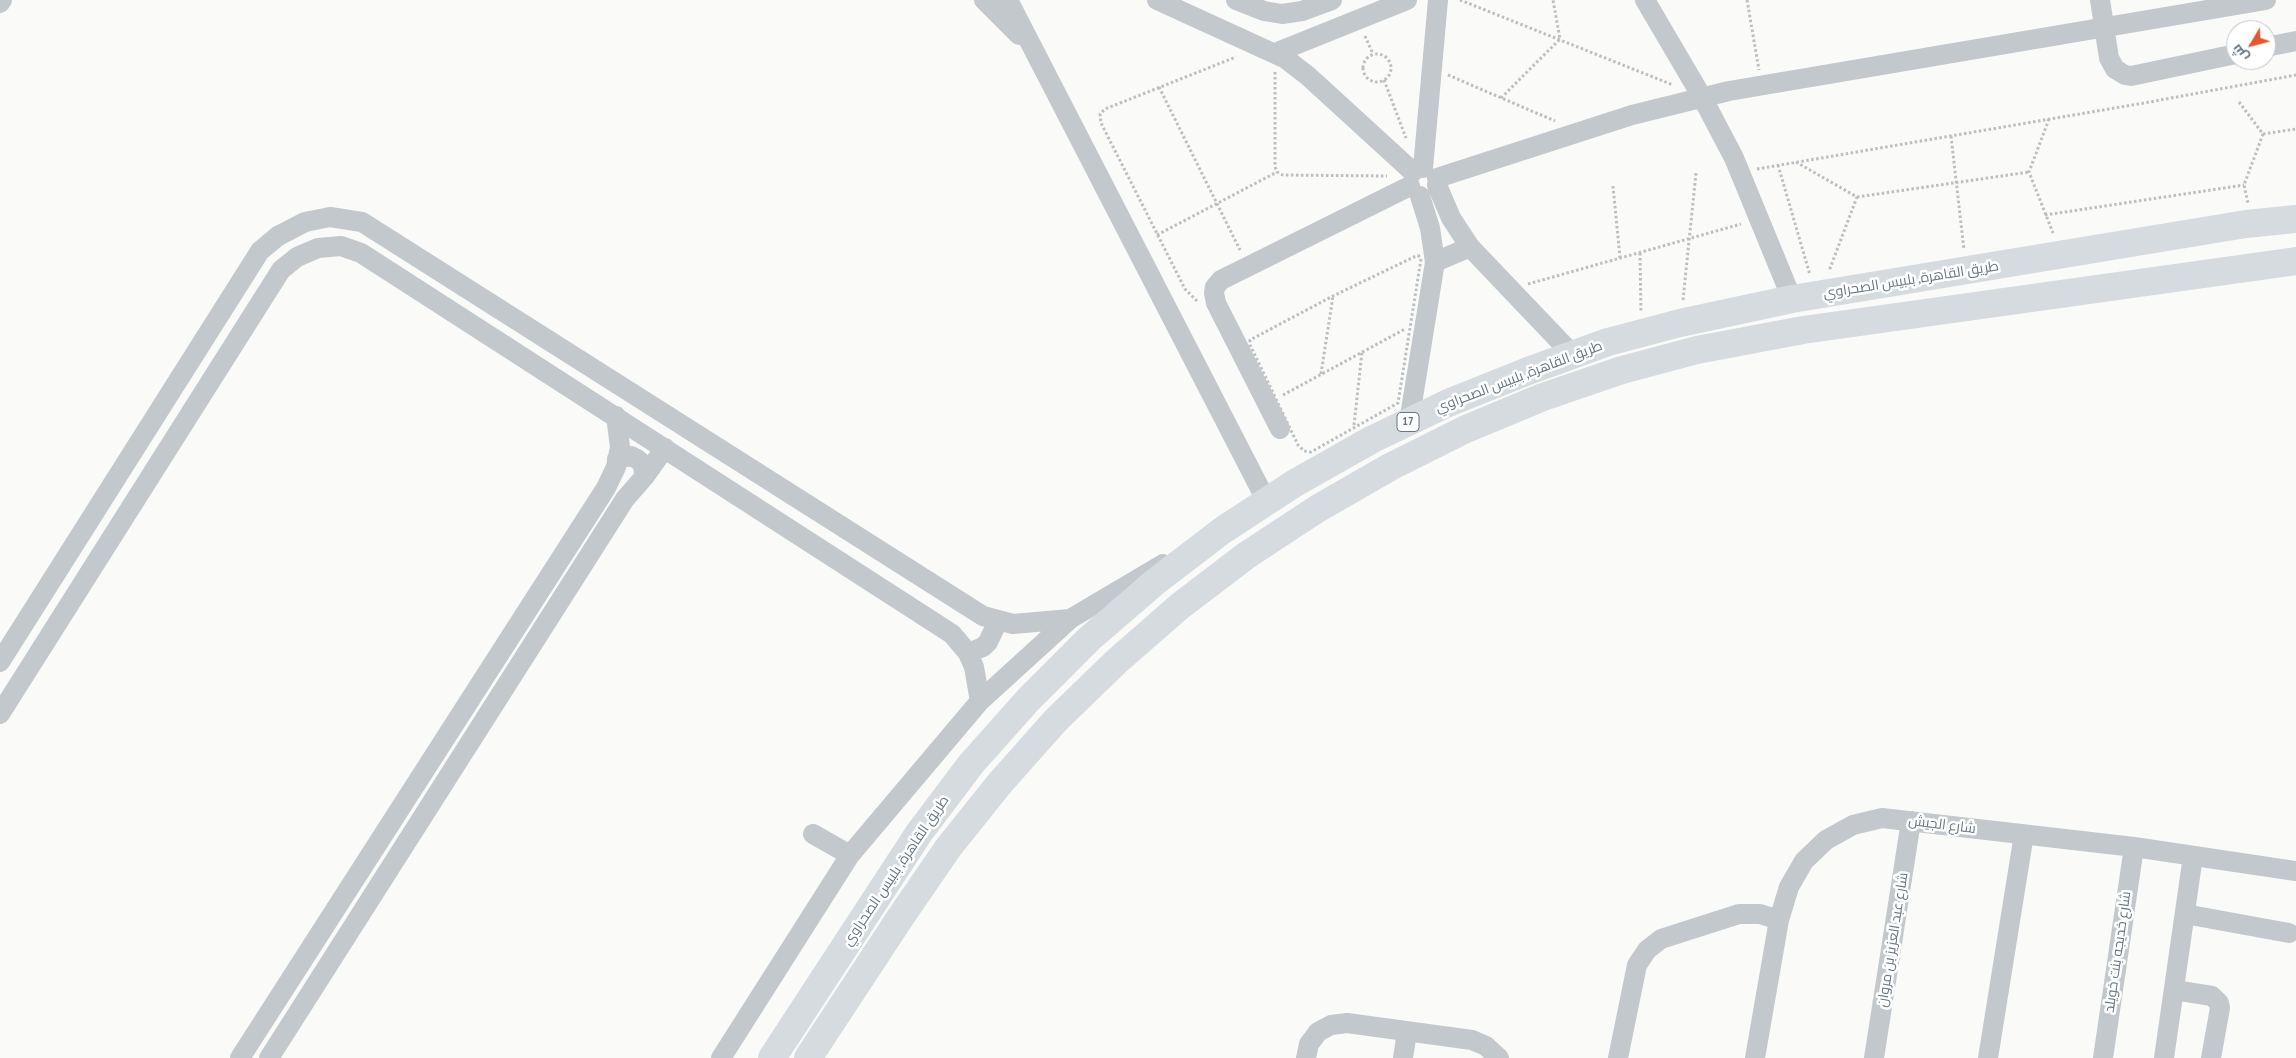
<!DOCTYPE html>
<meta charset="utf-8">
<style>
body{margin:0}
#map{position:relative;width:2296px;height:1058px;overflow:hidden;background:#fafaf8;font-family:"PT Sans Narrow",Cairo,sans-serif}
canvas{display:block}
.north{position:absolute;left:2226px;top:20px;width:50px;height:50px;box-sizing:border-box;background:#fff;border:1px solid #c1c8cd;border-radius:50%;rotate:233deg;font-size:14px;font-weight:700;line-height:20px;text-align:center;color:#657683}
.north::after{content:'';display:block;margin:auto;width:18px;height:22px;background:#e4572e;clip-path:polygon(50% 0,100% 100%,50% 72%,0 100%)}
</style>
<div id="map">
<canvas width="2296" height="1058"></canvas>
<div class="north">ش</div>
</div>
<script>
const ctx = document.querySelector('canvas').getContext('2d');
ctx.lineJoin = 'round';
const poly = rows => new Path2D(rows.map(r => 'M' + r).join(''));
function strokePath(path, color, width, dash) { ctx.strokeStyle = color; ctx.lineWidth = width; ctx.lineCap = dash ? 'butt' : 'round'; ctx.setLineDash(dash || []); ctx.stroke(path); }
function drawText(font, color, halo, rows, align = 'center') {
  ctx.font = font + ' "PT Sans Narrow",Cairo,sans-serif'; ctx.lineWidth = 5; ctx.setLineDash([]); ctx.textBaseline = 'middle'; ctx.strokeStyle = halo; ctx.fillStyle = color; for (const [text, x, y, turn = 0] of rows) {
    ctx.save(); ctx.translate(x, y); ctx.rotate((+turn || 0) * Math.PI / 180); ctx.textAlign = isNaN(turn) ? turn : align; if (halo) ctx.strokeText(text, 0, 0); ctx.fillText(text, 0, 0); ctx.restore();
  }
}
const path = poly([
 [1460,0,1673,85],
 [1747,0,1759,70],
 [1365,36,1373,54],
 '1363 68a14 14 0 1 1 28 0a14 14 0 1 1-28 0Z',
 [1275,72,1275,167,1277,172,1283,175,1387,176],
 [1448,75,1555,121],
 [1384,80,1406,138],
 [1159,87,1240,250],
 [1501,98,1560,39,1553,0],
 [2239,102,2263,134,2244,185,2248,203],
 [2049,119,2029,172,2053,233],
 [2263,134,2296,129],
 [1951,136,1964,250],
 [1796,162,1857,197,1829,271],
 [1778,165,1810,275],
 [1757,169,2144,103,2296,75],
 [1613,186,1620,258],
 [1857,197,2029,172],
 [2045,215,2244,185],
 [1157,235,1277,172],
 [1640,253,1641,313],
 [1418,255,1421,259,1398,403,1311,452,1304,451,1298,445,1250,345,1250,340,1333,296,1418,255],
 [1528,284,1741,224],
 [1683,300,1696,173],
 [1197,301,1185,289,1101,123,1100,114,1105,109,1236,57],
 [1321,374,1333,296],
 [1283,395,1405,329],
 [1354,425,1362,352]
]);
const minor = poly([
 [984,0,1019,35],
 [1008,0,1267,502],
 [1157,0,1286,59,1308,76,1413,172],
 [1236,0,1264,11,1282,14,1302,11,1332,0],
 [1645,0,1702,97,1734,158,1792,299],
 [2100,0,2109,58,2115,69,2125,75,2131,76,2236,54],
 [0,3,2,0],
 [2266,47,2296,41],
 [1275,53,1407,0],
 [1423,168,1438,0],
 [1437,178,1632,115,1729,91,2266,0],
 [1437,185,1451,218,1470,247,1573,355],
 [1435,262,1470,247],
 [1409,422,1435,262,1430,228,1420,196],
 [1280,429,1216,303,1214,293,1215,287,1221,280,1410,186],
 [617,459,631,456,637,459,642,463,645,476],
 [968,653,983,647,988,642,998,621],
 [0,662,260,251,278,236,305,222,330,217,362,222,983,616,1013,624,1070,619],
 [0,714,281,270,297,257,318,248,341,246,361,253,952,634,968,653,974,667,980,701],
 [813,834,850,855],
 [2185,914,2289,933],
 [2174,990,2212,996,2219,1003,2220,1008,2211,1058],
 [240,1058,606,488,616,467,620,447,616,416],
 [269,1058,625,499,645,476,665,448],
 [721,1058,850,855,980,701,1070,619,1163,564],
 [1306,1058,1309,1044,1318,1032,1331,1025,1347,1023,1472,1040,1486,1046,1499,1058],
 [1403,1058,1407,1032],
 [1618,1058,1637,965,1647,950,1661,939,1739,914,1760,914,1779,920],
 [1755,1058,1779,920,1789,887,1804,861,1826,840,1853,825,1882,818,2134,847,2296,871],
 [1874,1058,1911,821],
 [1988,1058,2024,834],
 [2103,1058,2134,847],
 [2164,1058,2193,856]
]);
const highway = poly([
 [772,1058,919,833,971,764,1028,700,1089,639,1155,582,1223,530,1295,483,1371,440,1448,403,1528,371,1608,342,1680,323,1792,299,2246,224,2296,219],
 [808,1058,900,918,948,848,1000,783,1056,720,1117,661,1180,606,1247,555,1317,509,1390,467,1466,429,1543,397,1622,370,1697,350,1803,330,2296,261]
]);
const shields = [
 [1408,422,22]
];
const shieldNames = [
 ["17",1408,422]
];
const streetNames = [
 ["طريق القاهرة, بلبيس الصحراوي",1911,280,-9],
 ["طريق القاهرة, بلبيس الصحراوي",1519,377,-21],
 ["شارع الجيش",1942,825,7],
 ["طريق القاهرة, بلبيس الصحراوي",896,871,-56],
 ["شارع عبد العزيز بن مروان",1893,940,-81],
 ["شارع خديجه بنت خويلد",2118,952,-82]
];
strokePath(path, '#bbbfc2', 3, [2.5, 2.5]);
strokePath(minor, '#c3c8cc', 20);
strokePath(highway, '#d6dbdf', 28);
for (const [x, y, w] of shields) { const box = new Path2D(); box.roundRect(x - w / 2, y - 9.5, w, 19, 4); ctx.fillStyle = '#fff'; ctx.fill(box); strokePath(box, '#657683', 1); }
drawText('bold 12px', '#657683', null, shieldNames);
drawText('14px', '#657683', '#fff', streetNames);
</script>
